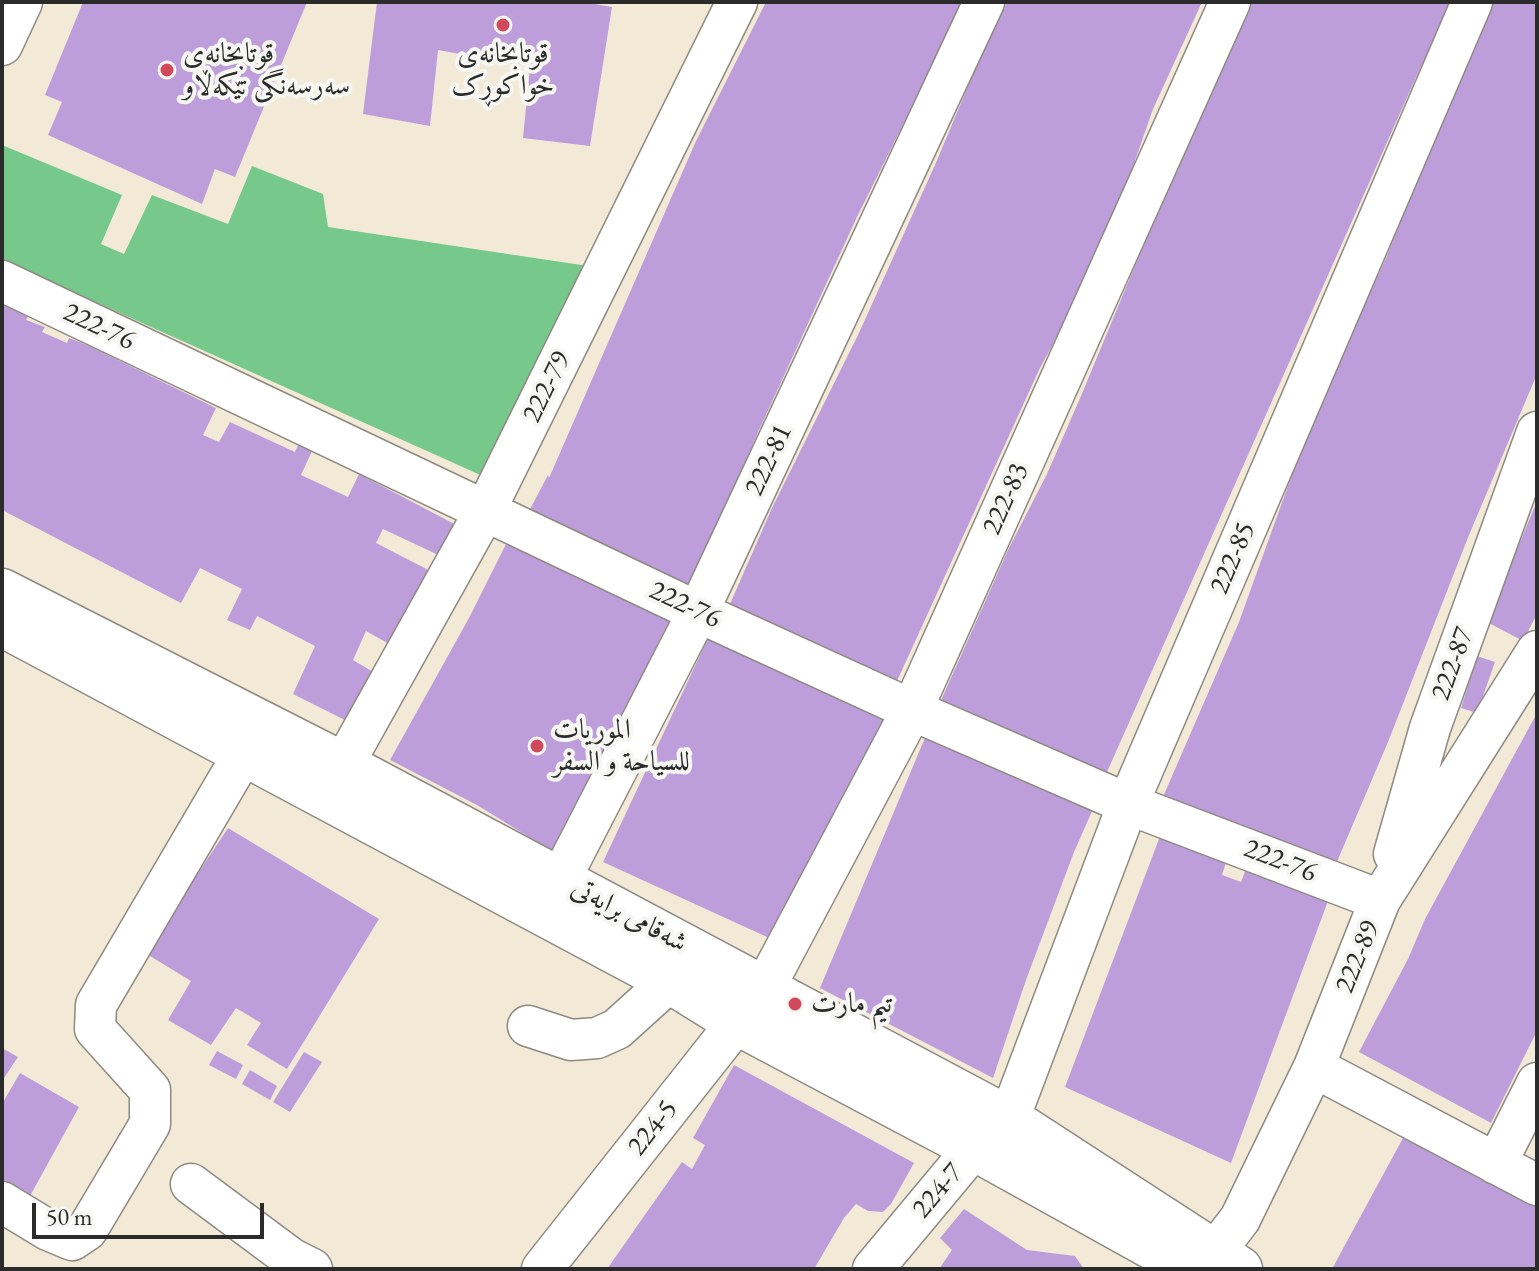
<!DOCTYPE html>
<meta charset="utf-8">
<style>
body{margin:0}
#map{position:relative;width:1539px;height:1271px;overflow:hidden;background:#f2ead7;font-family:"EB Garamond",serif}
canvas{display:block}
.frame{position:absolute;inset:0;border:4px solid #2b2b2b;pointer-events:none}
.scale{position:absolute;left:32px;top:1203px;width:232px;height:36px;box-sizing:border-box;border:4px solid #2b2b2b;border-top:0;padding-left:10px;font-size:24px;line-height:28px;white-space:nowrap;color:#2b2b2b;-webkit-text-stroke:6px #f6f6f2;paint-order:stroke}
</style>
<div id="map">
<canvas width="1539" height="1271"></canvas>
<div class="frame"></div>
<div class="scale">50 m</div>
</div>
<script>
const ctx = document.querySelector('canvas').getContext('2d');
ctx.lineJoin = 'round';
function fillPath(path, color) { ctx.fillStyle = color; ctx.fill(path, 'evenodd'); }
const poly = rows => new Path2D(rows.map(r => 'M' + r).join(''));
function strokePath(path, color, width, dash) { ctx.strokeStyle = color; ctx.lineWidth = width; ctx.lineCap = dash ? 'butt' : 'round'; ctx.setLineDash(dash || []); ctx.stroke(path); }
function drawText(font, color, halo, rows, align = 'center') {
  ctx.font = font + ' "EB Garamond",Amiri,serif'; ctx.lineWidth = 8; ctx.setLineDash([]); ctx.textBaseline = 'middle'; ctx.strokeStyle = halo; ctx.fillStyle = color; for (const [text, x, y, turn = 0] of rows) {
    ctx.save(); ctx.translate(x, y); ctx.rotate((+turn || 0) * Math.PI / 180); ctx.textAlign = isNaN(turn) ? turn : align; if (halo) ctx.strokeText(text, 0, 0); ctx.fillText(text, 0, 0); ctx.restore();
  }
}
const green = poly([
 [2,145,122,195,101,244,124,254,152,195,228,224,252,166,323,194,328,227,588,266,496,482,2,260]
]);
const building = poly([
 [83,2,307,2,235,177,215,169,202,204,48,135,62,102,45,95],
 [377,2,583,2,612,7,590,146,523,138,530,67,438,50,430,126,363,114],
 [766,2,964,2,857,217,759,430,689,593,528,513,548,475,549,478,696,141],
 [1007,2,1202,2,1153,109,1121,201,1062,327,1039,370,897,681,730,604,772,508,858,335,935,165,984,48],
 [1248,2,1453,2,1417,75,1103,781,938,707,1009,548,1047,474,1081,396,1180,157],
 [1488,2,1537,2,1537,374,1469,535,1388,742,1330,878,1159,806,1239,622,1297,461,1342,352,1386,258],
 [2,303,29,315,26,320,45,327,42,332,67,343,69,338,87,345,216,408,203,435,219,442,230,422,295,452,299,443,313,449,301,475,348,497,359,474,464,529,449,560,383,529,376,543,440,576,400,650,366,631,353,660,380,676,355,725,293,694,315,646,257,616,250,630,227,620,242,589,200,568,181,603,2,510],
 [1537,501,1537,614,1523,641,1487,622],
 [511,534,674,612,611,737,558,855,477,805,390,760,469,618],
 [711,632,889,714,778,942,603,862],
 [1477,656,1495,662,1477,713,1461,708],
 [1537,713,1537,1031,1491,1123,1359,1052,1408,959,1425,919],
 [927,733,1093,809,1074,852,1026,980,993,1078,820,988],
 [228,828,379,919,287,1069,247,1045,261,1023,236,1008,211,1045,168,1020,191,981,145,953],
 [1162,831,1228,856,1222,875,1241,882,1246,869,1328,901,1231,1163,1065,1087],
 [2,1048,18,1057,2,1081],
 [217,1051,243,1065,236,1079,209,1065],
 [304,1052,322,1062,290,1112,273,1102],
 [734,1065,914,1163,891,1204,883,1212,868,1211,856,1204,844,1218,814,1269,607,1269,682,1162,692,1169,705,1145,693,1138],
 [250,1070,277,1086,270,1100,242,1084],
 [20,1073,79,1107,30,1196,2,1179,2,1104],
 [1403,1138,1537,1205,1537,1269,1332,1269],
 [964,1209,1027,1250,1075,1256,1084,1269,939,1269,952,1250,940,1238]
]);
const minor = poly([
 [2,45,22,2],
 [2,281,698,612,912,710,1128,804,1380,900],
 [327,794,486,509,737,2],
 [1394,854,1430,728,1537,432],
 [545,909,698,612,984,2],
 [528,1026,571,1040,597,1038,617,1029,670,981],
 [1314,1067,1537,1185],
 [1496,1164,1537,1083],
 [191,1184,292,1259,312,1269],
 [2,1202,48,1230,72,1240,87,1230,150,1124,150,1090,95,1029,96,1005,244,753],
 [542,1269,765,987,912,710,1230,2],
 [873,1269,974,1148,1009,1119,1128,804,1472,2],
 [1194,1269,1214,1253,1240,1219,1314,1067,1380,900,1537,651]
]);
const major = poly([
 [2,591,344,765,1009,1119,1240,1269],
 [11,629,670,981,736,1022,974,1148,1181,1263]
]);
const markers = [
 [503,25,8,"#d1495b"],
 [167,70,8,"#d1495b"],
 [537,746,8,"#d1495b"],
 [795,1004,8,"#d1495b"]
];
const poiNames = [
 ["قوتابخانەی",183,54],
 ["سەرسەنگی تێکەڵاو",183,86],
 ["قوتابخانەی",503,54,"center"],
 ["خواکوڕک",503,86,"center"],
 ["الموريات",553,730],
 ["للسياحة و السفر",553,762],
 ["تيم مارت",811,1004]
];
const streetNames = [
 ["222-76",99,327,25],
 ["222-79",547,387,-64],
 ["222-81",769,460,-65],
 ["222-83",1006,499,-66],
 ["222-85",1233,558,-67],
 ["222-76",685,605,25],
 ["222-87",1453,664,-70],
 ["222-76",1280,861,21],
 ["شەقامی برایەتی",629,916,28],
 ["222-89",1358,957,-68],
 ["224-5",653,1128,-52],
 ["224-7",938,1191,-50]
];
fillPath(green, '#76c98b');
fillPath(building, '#be9ddb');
strokePath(minor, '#8e8a81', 43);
strokePath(major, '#8e8a81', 47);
strokePath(minor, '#fff', 40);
strokePath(major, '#fff', 44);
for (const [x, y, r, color] of markers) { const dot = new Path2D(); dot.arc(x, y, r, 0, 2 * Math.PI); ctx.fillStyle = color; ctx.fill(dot); strokePath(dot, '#f6f6f2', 3); }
drawText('28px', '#2b2b2b', '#f6f6f2', poiNames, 'left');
drawText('28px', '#2b2b2b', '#f6f6f2', streetNames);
</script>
